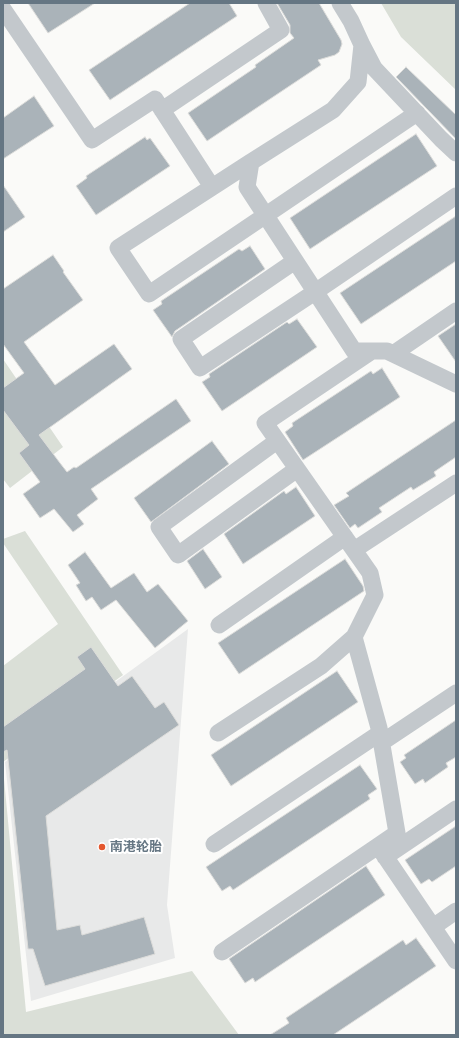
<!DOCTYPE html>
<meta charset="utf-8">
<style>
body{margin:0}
#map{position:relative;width:459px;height:1038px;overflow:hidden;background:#fafaf8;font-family:Quicksand,sans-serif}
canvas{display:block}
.frame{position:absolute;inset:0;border:4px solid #657683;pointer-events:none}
</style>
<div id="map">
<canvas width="459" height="1038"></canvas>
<div class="frame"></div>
</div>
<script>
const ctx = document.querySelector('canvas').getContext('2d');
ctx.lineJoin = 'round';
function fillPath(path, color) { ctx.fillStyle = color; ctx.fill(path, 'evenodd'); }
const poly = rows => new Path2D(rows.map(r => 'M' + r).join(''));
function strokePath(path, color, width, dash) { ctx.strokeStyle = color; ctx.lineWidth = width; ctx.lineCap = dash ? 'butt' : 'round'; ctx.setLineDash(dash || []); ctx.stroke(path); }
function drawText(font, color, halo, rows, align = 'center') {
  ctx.font = font + ' Quicksand,"Noto Sans SC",sans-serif'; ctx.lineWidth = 4; ctx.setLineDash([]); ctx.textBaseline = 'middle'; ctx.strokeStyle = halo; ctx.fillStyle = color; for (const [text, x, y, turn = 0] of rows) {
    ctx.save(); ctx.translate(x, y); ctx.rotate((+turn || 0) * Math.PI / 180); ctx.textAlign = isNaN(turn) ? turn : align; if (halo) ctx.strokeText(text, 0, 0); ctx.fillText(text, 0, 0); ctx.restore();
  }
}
const built = poly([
 [188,629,167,905,175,958,31,1001,5,762]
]);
const green = poly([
 [381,3,456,3,456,90,401,37],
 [3,359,63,447,10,488,3,479],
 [25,531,123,675,3,762,3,666,58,624,3,543,3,539],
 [3,768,26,1012,192,971,239,1035,3,1035]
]);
const building = poly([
 [28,3,95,3,48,33,28,3],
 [190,3,229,3,237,16,110,100,89,70,190,3],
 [277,3,319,3,341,40,342,44,339,52,335,55,318,60,321,65,207,141,188,113,256,67,255,65,294,38,290,33,290,25,277,3],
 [406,67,456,115,456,139,396,77,406,67],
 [34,96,54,126,3,159,3,118,34,96],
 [416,134,437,166,310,249,290,218,416,134],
 [145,137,147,140,150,138,170,166,96,215,76,186,87,178,86,176,145,137],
 [3,185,25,217,3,232,3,185],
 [456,216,456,261,361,324,340,293,456,216],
 [250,246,265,269,175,331,172,337,153,310,162,304,161,301,239,249,242,251,250,246],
 [53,255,64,271,63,272,83,300,24,342,55,385,114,344,132,369,39,435,60,463,67,472,74,467,76,468,176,399,191,421,91,489,98,499,77,515,84,524,73,532,54,509,40,518,23,494,40,482,19,453,29,445,3,410,3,388,24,373,3,344,3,289,53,255],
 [297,319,317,347,222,411,202,382,210,377,209,374,287,322,289,324,297,319],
 [456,324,456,362,438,336,456,324],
 [382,368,400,397,303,460,285,432,293,426,292,423,371,371,373,374,382,368],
 [456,420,456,457,434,472,436,476,413,490,411,487,379,508,382,512,358,528,355,524,350,528,334,505,349,496,346,493,456,420],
 [212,441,229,464,151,522,134,498,212,441],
 [296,487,315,516,243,564,224,534,277,496,284,491,286,494,296,487],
 [203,549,222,577,205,589,187,561,203,549],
 [85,552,111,588,134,573,147,592,158,584,188,621,155,648,116,600,101,610,92,597,86,601,76,585,80,583,68,565,85,552],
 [345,559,363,586,364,591,239,674,218,643,345,559],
 [91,647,118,686,132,676,155,708,164,702,179,725,46,816,57,930,80,925,82,935,144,917,155,954,45,986,33,949,28,949,7,750,3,752,3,727,85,669,77,657,91,647],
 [337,671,358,702,231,786,211,755,337,671],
 [456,720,456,757,446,763,448,767,425,783,423,779,415,784,400,762,406,758,404,755,456,720],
 [360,765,377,789,368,795,370,799,233,890,230,886,222,891,206,867,360,765],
 [456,826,456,866,432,882,429,879,421,884,405,860,456,826],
 [366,866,385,895,255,982,253,978,245,983,229,959,366,866],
 [416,938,436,966,378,1005,333,1035,270,1035,289,1023,286,1018,403,940,406,945,416,938]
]);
const minor = poly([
 [340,3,351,21,362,45,358,82,333,110,251,162,247,187,354,351,387,351,456,384],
 [3,9,92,140,155,99,212,187],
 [362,45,374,68,441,139,456,153],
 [162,110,281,30,266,3],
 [251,162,118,248,149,294,417,113],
 [295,261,181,339,200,368,315,292,456,196],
 [372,351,265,423,370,573,375,595,354,637,379,728,397,833,378,846,456,961],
 [393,354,456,311],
 [277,441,159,527,178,555,297,469],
 [354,550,456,483],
 [219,625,345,537],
 [218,733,321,666,354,637],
 [381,743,456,693],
 [214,844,380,733],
 [385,857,456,809],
 [433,927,456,911],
 [222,952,378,846]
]);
const markers = [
 [102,847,4,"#e4572e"]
];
const poiNames = [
 ["南港轮胎",110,847]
];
fillPath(built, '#e8e9e9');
fillPath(green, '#dadfd7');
fillPath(building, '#aab3b9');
strokePath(building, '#dcdcda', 1);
strokePath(minor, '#c3c8cc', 17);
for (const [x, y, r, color] of markers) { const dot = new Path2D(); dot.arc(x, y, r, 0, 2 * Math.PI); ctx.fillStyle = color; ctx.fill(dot); strokePath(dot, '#fff', 1.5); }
drawText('bold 13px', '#657683', '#fff', poiNames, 'left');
</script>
